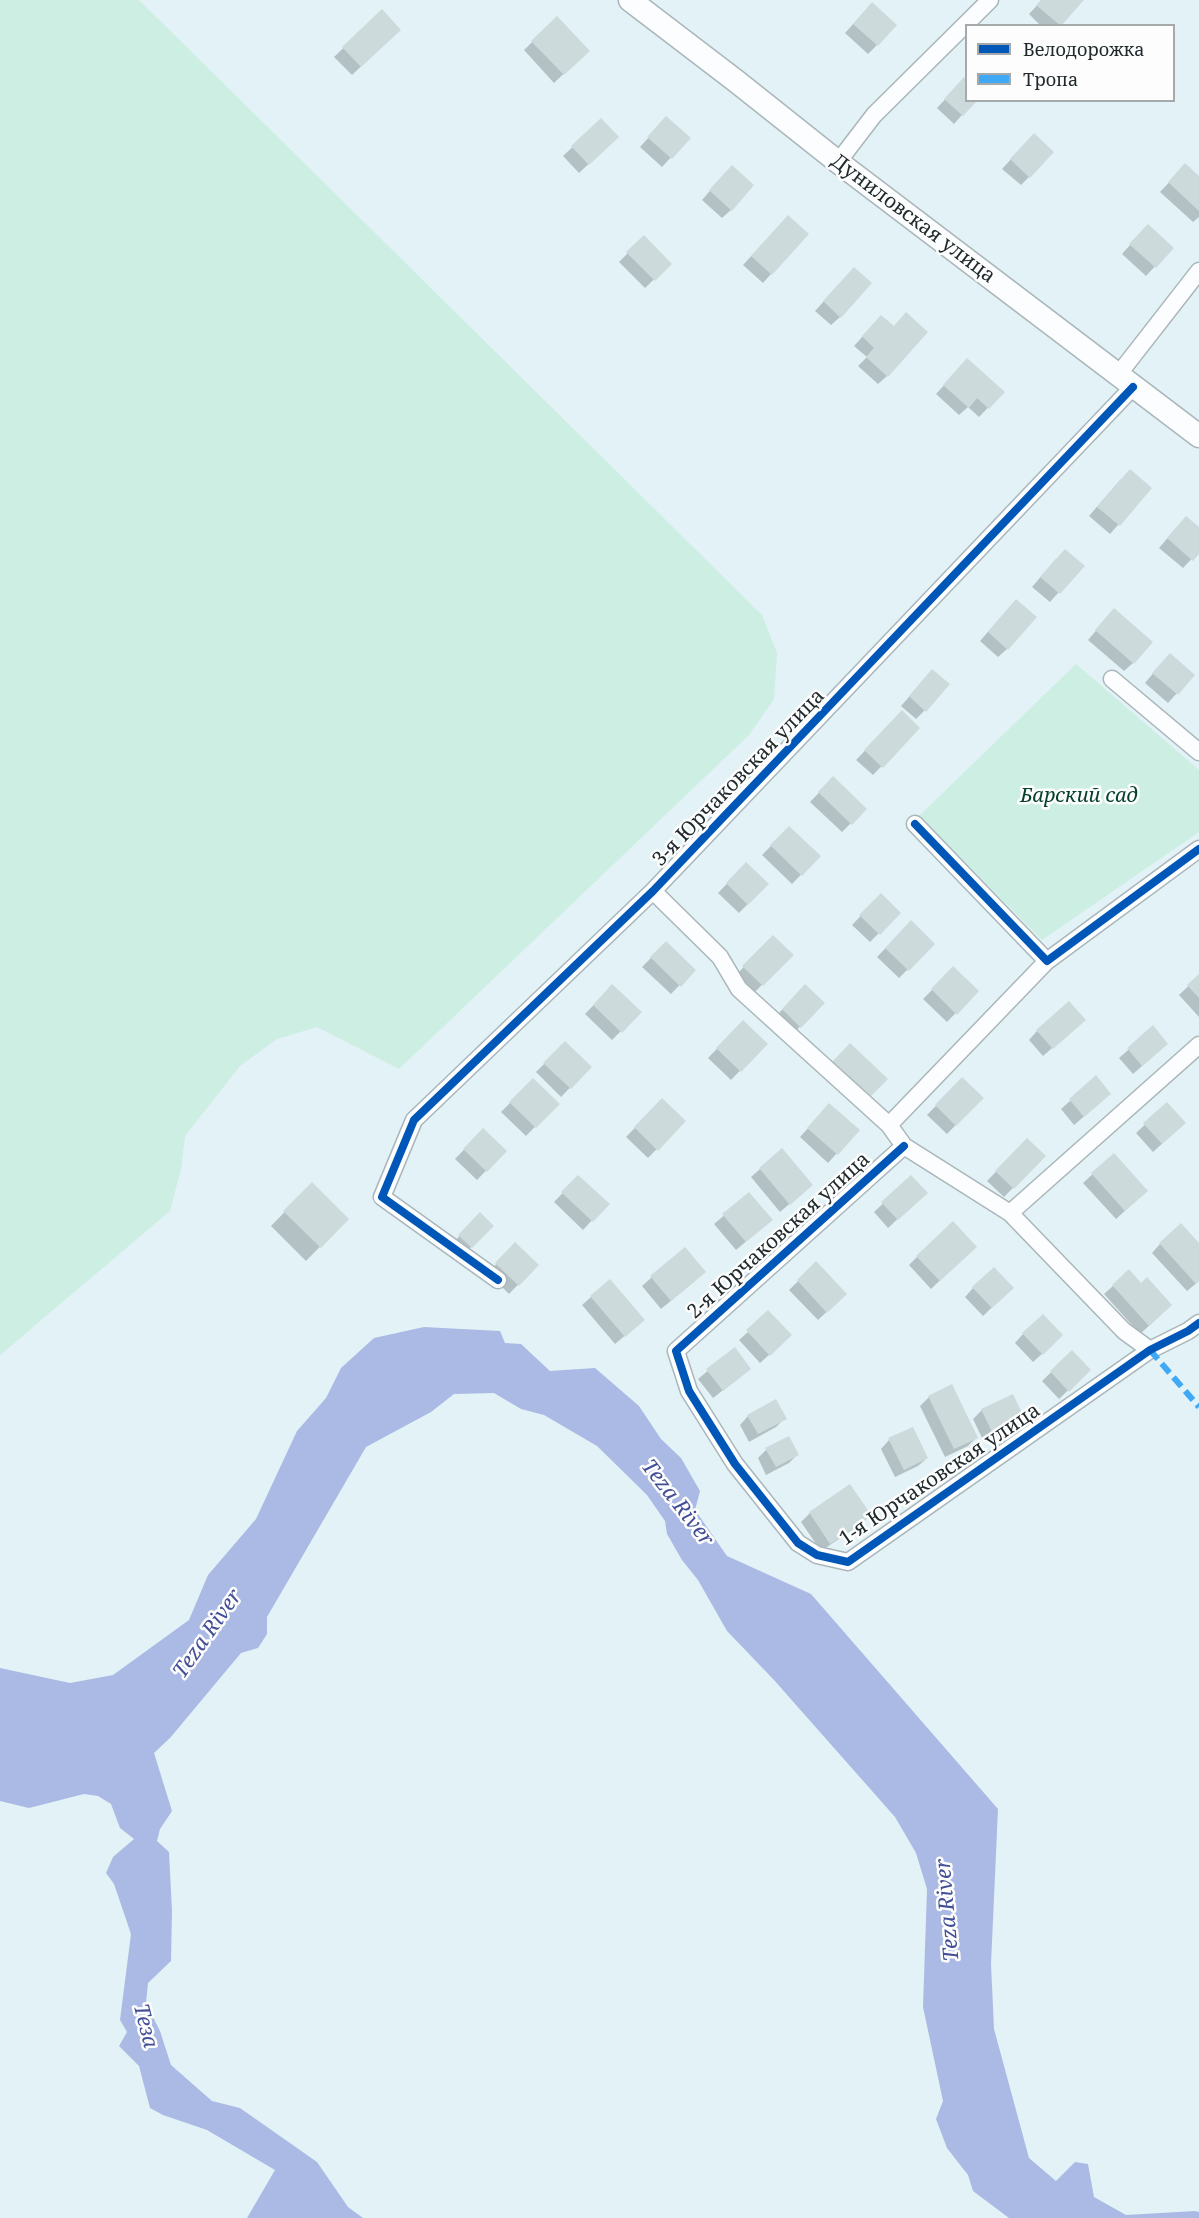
<!DOCTYPE html>
<meta charset="utf-8">
<style>
body{margin:0}
#map{position:relative;width:1199px;height:2218px;overflow:hidden;background:#e2f2f6;font-family:"Noto Serif",serif}
canvas{display:block}
.legend{position:absolute;left:965px;top:24px;width:210px;height:78px;box-sizing:border-box;background:#fdfdfd;border:2px solid #a5a9aa;margin:0;padding:8px 10px;list-style:none;font-size:18px;color:#202a2d}
.legend li{display:flex;align-items:center;gap:12px;height:30px}
.legend b{width:30px;border:2px solid #a5a9aa}
</style>
<div id="map">
<canvas width="1199" height="2218"></canvas>
<ul class="legend">
<li><b style="height:8px;background:#0057b8"></b>Велодорожка</li>
<li><b style="height:8px;background:#3fa9f5"></b>Тропа</li>
</ul>
</div>
<script>
const ctx = document.querySelector('canvas').getContext('2d');
ctx.lineJoin = 'round';
function fillPath(path, color) { ctx.fillStyle = color; ctx.fill(path, 'evenodd'); }
const poly = rows => new Path2D(rows.map(r => 'M' + r).join(''));
function strokePath(path, color, width, dash) { ctx.strokeStyle = color; ctx.lineWidth = width; ctx.lineCap = dash ? 'butt' : 'round'; ctx.setLineDash(dash || []); ctx.stroke(path); }
function drawText(font, color, halo, rows, align = 'center') {
  ctx.font = font + ' "Noto Serif",serif'; ctx.lineWidth = 5; ctx.setLineDash([]); ctx.textBaseline = 'middle'; ctx.strokeStyle = halo; ctx.fillStyle = color; for (const [text, x, y, turn = 0] of rows) {
    ctx.save(); ctx.translate(x, y); ctx.rotate((+turn || 0) * Math.PI / 180); ctx.textAlign = isNaN(turn) ? turn : align; if (halo) ctx.strokeText(text, 0, 0); ctx.fillText(text, 0, 0); ctx.restore();
  }
}
const green = poly([
 [0,0,139,0,762,615,777,653,774,699,749,735,399,1069,317,1027,277,1039,240,1066,185,1136,181,1169,170,1211,0,1355],
 [1076,664,1199,770,1199,832,1042,940,919,816]
]);
const water = poly([
 [424,1327,500,1331,505,1343,521,1344,550,1371,595,1368,639,1406,661,1439,681,1458,700,1491,695,1510,727,1556,811,1594,998,1809,991,1964,994,2029,1029,2158,1056,2181,1075,2162,1088,2164,1094,2197,1126,2215,1195,2211,1199,2212,1199,2218,1009,2218,973,2191,968,2175,947,2148,936,2119,943,2101,923,2007,927,1889,916,1853,895,1817,774,1680,727,1631,698,1580,682,1560,667,1534,665,1521,647,1495,597,1446,544,1415,521,1409,494,1393,454,1394,431,1412,366,1447,267,1617,267,1634,258,1648,241,1653,170,1738,154,1753,172,1811,160,1829,157,1841,169,1852,172,1911,171,1961,148,1983,146,2003,160,2031,171,2065,212,2101,240,2108,317,2162,348,2207,363,2218,247,2218,275,2170,207,2130,163,2115,150,2108,139,2066,119,2046,127,2032,120,2020,131,1934,114,1884,106,1873,113,1857,134,1839,120,1828,111,1804,98,1796,84,1794,29,1808,0,1801,0,1668,70,1683,113,1675,189,1620,208,1575,256,1519,297,1431,326,1398,341,1368,374,1338]
]);
const shadow = poly([
 [1042,0,1082,0,1059,26,1041,26,1029,14],
 [382,11,399,30,352,75,334,57],
 [863,13,877,45,868,54,845,33],
 [557,18,579,59,554,83,524,50],
 [964,79,966,81,966,100,962,115,954,124,937,108],
 [601,120,617,137,579,173,563,156],
 [658,127,689,138,662,167,640,147],
 [1025,144,1029,177,1021,185,1002,169],
 [1177,174,1199,178,1199,217,1193,222,1160,192],
 [723,176,731,210,722,218,702,200],
 [779,226,771,274,763,283,743,265],
 [1139,235,1172,248,1146,276,1122,254],
 [644,237,670,264,645,288,619,262],
 [845,278,840,317,831,325,815,311],
 [872,326,887,376,878,384,858,366,867,357,854,346],
 [959,369,1003,392,979,417,968,407,959,415,936,394],
 [1121,479,1150,489,1110,534,1089,516],
 [1177,527,1199,529,1199,551,1183,568,1159,548],
 [1056,559,1082,566,1050,602,1032,587],
 [1007,610,1007,649,998,657,980,641],
 [1106,619,1133,663,1124,671,1088,640],
 [1161,664,1193,675,1168,703,1145,683],
 [924,680,925,710,916,719,901,706],
 [902,712,918,728,873,775,856,760],
 [833,778,865,809,842,832,810,802],
 [789,828,819,856,792,884,762,855],
 [746,864,767,884,739,913,718,893],
 [881,895,899,913,870,942,852,925],
 [911,922,933,944,899,978,877,957],
 [773,937,791,955,753,994,735,976],
 [666,943,694,970,671,994,642,967],
 [953,969,977,991,947,1022,923,999],
 [1199,976,1199,1017,1179,995],
 [612,986,640,1012,612,1040,585,1014],
 [805,987,822,1003,792,1035,774,1018],
 [743,1022,766,1044,731,1080,708,1058],
 [1075,1028,1043,1056,1029,1040,1037,1031],
 [1153,1028,1158,1052,1133,1074,1119,1058],
 [565,1043,590,1067,561,1097,536,1072],
 [1096,1078,1101,1102,1074,1125,1061,1109],
 [962,1079,982,1098,947,1134,927,1115],
 [533,1080,557,1104,526,1136,501,1112],
 [662,1100,684,1121,648,1158,626,1137],
 [1167,1104,1175,1132,1153,1152,1136,1133],
 [821,1114,858,1130,828,1163,800,1137],
 [483,1130,505,1151,477,1180,455,1159],
 [1027,1140,1044,1156,1004,1197,987,1181],
 [1113,1155,1137,1200,1116,1219,1083,1183],
 [760,1169,802,1193,780,1212,751,1177],
 [578,1177,607,1204,583,1230,554,1202],
 [911,1177,917,1201,888,1228,874,1212],
 [312,1184,347,1219,306,1261,271,1226],
 [749,1194,762,1228,736,1250,714,1224],
 [480,1214,492,1226,462,1256,451,1245],
 [515,1244,537,1265,509,1294,488,1273],
 [1160,1244,1199,1245,1199,1281,1187,1291,1152,1253],
 [975,1247,931,1289,909,1265,917,1257],
 [684,1249,695,1281,661,1309,642,1286],
 [816,1264,836,1303,818,1320,789,1290],
 [1113,1286,1162,1314,1140,1334,1104,1294],
 [973,1288,1012,1288,983,1316,965,1297],
 [591,1297,634,1328,615,1344,582,1305],
 [748,1332,781,1344,760,1363,739,1340],
 [1023,1334,1053,1344,1033,1362,1015,1343],
 [734,1349,740,1377,713,1398,698,1379],
 [1072,1352,1089,1370,1059,1399,1042,1381],
 [929,1397,977,1437,968,1446,945,1457,920,1406],
 [982,1410,1023,1419,1015,1427,984,1442,973,1419],
 [748,1416,785,1418,776,1427,749,1442,740,1425],
 [889,1440,927,1458,918,1466,895,1477,881,1449],
 [766,1450,798,1454,789,1463,766,1475,758,1458],
 [850,1486,870,1515,861,1524,821,1551,801,1522,810,1513]
]);
const building = poly([
 [1041,0,1084,0,1061,26,1036,5],
 [872,2,897,25,878,46,853,24],
 [382,9,401,30,361,67,342,47],
 [557,16,590,51,564,75,531,41],
 [964,77,966,79,966,100,978,100,963,116,944,99],
 [666,116,691,138,672,159,647,137],
 [601,118,619,137,589,165,571,146],
 [1034,133,1054,152,1030,178,1010,159],
 [1185,163,1199,176,1199,211,1168,182],
 [732,165,754,185,732,211,709,190],
 [788,215,809,234,772,275,751,256],
 [1148,224,1174,248,1156,268,1129,244],
 [644,235,672,264,655,281,626,252],
 [854,267,872,283,841,318,823,301],
 [906,312,928,332,888,377,866,357,874,348,862,336,881,315,894,326],
 [967,358,1005,392,989,409,977,398,969,408,943,385],
 [1130,469,1152,488,1120,526,1097,507],
 [1186,516,1199,527,1199,554,1193,561,1167,538],
 [1065,549,1085,566,1060,594,1040,577],
 [1016,599,1037,617,1008,650,988,632],
 [1114,608,1153,642,1134,664,1095,630],
 [1170,653,1195,675,1178,695,1152,673],
 [932,669,950,684,926,712,909,696],
 [902,710,920,728,883,768,864,750],
 [833,776,867,809,852,825,818,792],
 [789,826,821,856,802,876,770,845],
 [746,862,769,884,748,905,726,883],
 [881,893,901,913,880,935,859,915],
 [911,920,935,944,909,971,885,948],
 [773,935,794,955,763,986,742,966],
 [666,941,696,970,681,987,650,957],
 [953,966,979,991,957,1015,931,989],
 [1199,974,1199,998,1187,985],
 [612,984,642,1012,622,1033,593,1005],
 [805,984,825,1003,801,1028,782,1009],
 [1069,1001,1086,1020,1053,1049,1036,1030],
 [743,1020,768,1044,741,1072,716,1048],
 [1153,1025,1168,1044,1142,1066,1127,1048],
 [565,1041,592,1067,571,1089,543,1063],
 [850,1043,888,1079,869,1098,832,1062],
 [1096,1075,1111,1094,1084,1117,1069,1099],
 [962,1077,984,1098,956,1126,935,1105],
 [533,1078,560,1104,536,1128,509,1102],
 [662,1098,686,1121,658,1151,634,1127],
 [1167,1102,1186,1123,1162,1144,1143,1123],
 [829,1103,860,1130,838,1155,807,1128],
 [483,1128,507,1151,487,1172,463,1149],
 [1027,1138,1046,1156,1014,1189,995,1171],
 [782,1148,813,1185,790,1205,759,1168],
 [1114,1153,1148,1191,1125,1211,1091,1173],
 [578,1175,610,1204,593,1222,561,1192],
 [911,1175,928,1193,898,1220,881,1202],
 [312,1182,349,1219,321,1248,283,1211],
 [749,1192,773,1220,746,1242,722,1214],
 [480,1212,494,1226,472,1248,458,1235],
 [953,1221,977,1247,940,1281,916,1256],
 [1181,1223,1199,1243,1199,1281,1196,1284,1159,1243],
 [515,1242,539,1265,519,1286,495,1263],
 [685,1247,706,1272,671,1301,650,1276],
 [816,1261,847,1294,827,1313,797,1280],
 [994,1267,1014,1288,992,1308,972,1287],
 [1129,1269,1141,1283,1147,1277,1172,1305,1149,1326,1112,1285],
 [610,1279,645,1320,625,1337,590,1296],
 [768,1310,792,1335,770,1356,746,1330],
 [1043,1314,1063,1335,1043,1355,1022,1333],
 [735,1347,751,1369,723,1391,706,1369],
 [1072,1350,1091,1370,1069,1392,1050,1371],
 [952,1384,978,1438,954,1449,928,1396],
 [1013,1394,1025,1419,993,1434,981,1409],
 [776,1399,787,1419,758,1434,747,1415],
 [913,1427,928,1458,904,1470,888,1438],
 [789,1436,799,1455,776,1467,765,1448],
 [850,1484,872,1516,830,1544,809,1512]
]);
const minor = poly([
 [838,162,874,115,990,0],
 [1118,375,1199,271],
 [1112,679,1199,752],
 [915,824,1047,961,1199,849],
 [653,891,720,957,739,989,889,1125,904,1146,1010,1213,1124,1331,1150,1350],
 [889,1125,1047,961],
 [904,1146,676,1351,689,1391,735,1464,798,1543,817,1555,848,1562,1150,1350,1188,1331,1199,1323],
 [1010,1213,1199,1045],
 [498,1280,382,1197,414,1120,653,891,1133,387]
]);
const secondary = poly([
 [630,0,736,81,838,162,1199,436]
]);
const quiet = poly([
 [1150,1350,1199,1407]
]);
const cycleway = poly([
 [915,824,1047,961,1199,849],
 [904,1146,676,1351,689,1391,735,1464,798,1543,817,1555,848,1562,1150,1350,1188,1331,1199,1323],
 [498,1280,382,1197,414,1120,653,891,1133,387]
]);
const streetNames = [
 ["Дуниловская улица",913,219,37],
 ["3-я Юрчаковская улица",739,778,-46],
 ["2-я Юрчаковская улица",779,1236,-42],
 ["1-я Юрчаковская улица",940,1475,-34]
];
const parkNames = [
 ["Барский сад",1079,796]
];
const waterNames = [
 ["Teza River",677,1503,52],
 ["Teza River",208,1634,-55],
 ["Teza River",948,1910,-95],
 ["Теза",145,2026,76]
];
fillPath(green, '#cdeee2');
fillPath(water, '#abbae4');
fillPath(shadow, '#0003');
fillPath(building, '#cddadc');
strokePath(minor, '#aab6ba', 19);
strokePath(secondary, '#aab6ba', 25);
strokePath(minor, '#fbfdfe', 16);
strokePath(secondary, '#fbfdfe', 22);
strokePath(quiet, '#3fa9f5', 6, [12, 6]);
strokePath(cycleway, '#0057b8', 8);
drawText('20px', '#202a2d', '#fdfdfd', streetNames);
drawText('italic 20px', '#05422b', '#fdfdfd', parkNames);
drawText('italic 21px', '#424e96', '#fdfdfd', waterNames);
</script>
